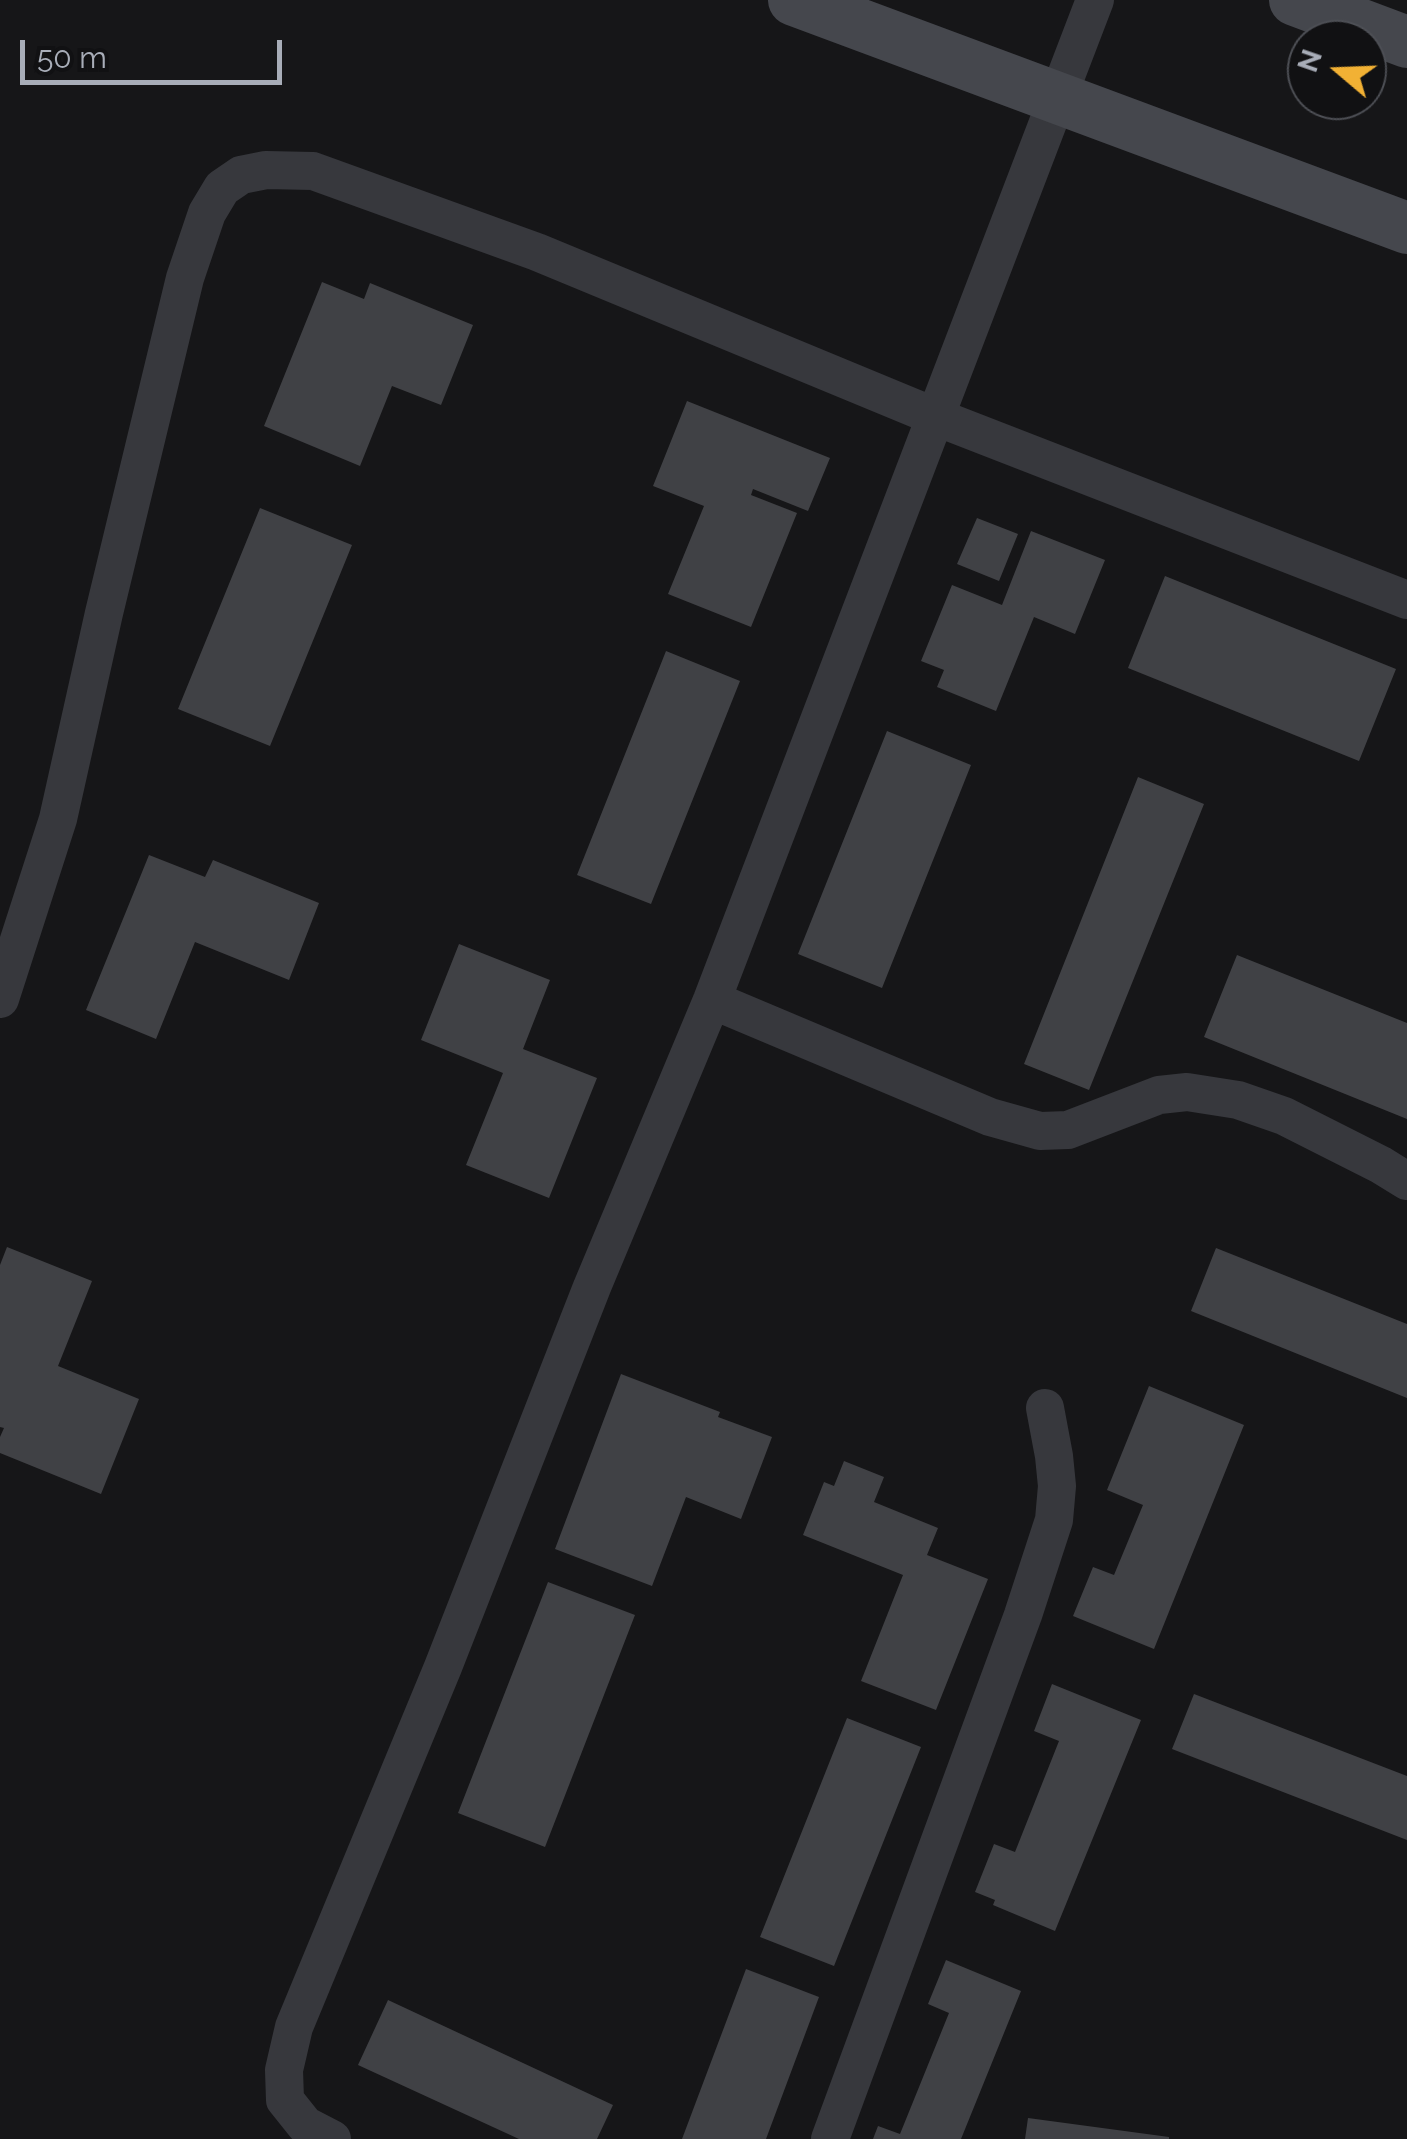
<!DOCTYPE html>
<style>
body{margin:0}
#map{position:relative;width:1407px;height:2139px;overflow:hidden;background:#161618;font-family:Raleway,sans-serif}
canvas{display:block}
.north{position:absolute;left:1287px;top:20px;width:100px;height:100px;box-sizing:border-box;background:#111113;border:2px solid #4d4f55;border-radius:50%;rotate:289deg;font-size:28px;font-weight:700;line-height:40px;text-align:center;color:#a8adb8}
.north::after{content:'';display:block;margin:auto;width:35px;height:45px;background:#f2b134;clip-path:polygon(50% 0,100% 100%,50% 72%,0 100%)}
.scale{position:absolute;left:20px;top:40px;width:262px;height:45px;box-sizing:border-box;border:5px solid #a8adb8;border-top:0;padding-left:12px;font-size:30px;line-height:35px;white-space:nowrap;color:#a8adb8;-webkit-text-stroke:8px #111113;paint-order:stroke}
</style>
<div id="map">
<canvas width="1407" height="2139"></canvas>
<div class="north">N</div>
<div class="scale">50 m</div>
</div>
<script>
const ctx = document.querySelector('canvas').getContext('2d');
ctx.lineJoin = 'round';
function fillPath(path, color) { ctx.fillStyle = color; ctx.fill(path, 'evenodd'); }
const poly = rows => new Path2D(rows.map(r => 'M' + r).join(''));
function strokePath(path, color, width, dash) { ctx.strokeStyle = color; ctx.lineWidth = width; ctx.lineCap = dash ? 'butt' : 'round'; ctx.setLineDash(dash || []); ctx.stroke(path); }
const building = poly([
 [322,282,364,299,370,283,473,325,441,405,392,386,360,466,264,426],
 [687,401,830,458,808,511,753,489,751,495,797,513,751,627,668,594,704,506,653,486],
 [260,508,352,545,270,746,178,709],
 [977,518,1018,534,999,581,957,564],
 [1031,531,1105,560,1075,634,1034,617,996,711,937,687,944,670,921,661,952,585,1002,605],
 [1165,576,1396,669,1359,761,1128,668],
 [666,651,740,681,651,904,577,875],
 [887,731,971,765,882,988,798,954],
 [1138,777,1204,804,1089,1090,1024,1064],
 [149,855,205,877,213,860,319,903,289,980,195,942,156,1039,86,1010],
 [459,944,550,980,523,1049,597,1078,549,1198,466,1165,503,1073,421,1040],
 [1237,955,1407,1023,1407,1119,1204,1037],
 [7,1247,92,1281,58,1366,139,1399,101,1494,0,1453,0,1437,4,1428,0,1427,0,1265],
 [1216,1248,1407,1324,1407,1398,1191,1311],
 [621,1374,720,1412,718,1417,772,1437,741,1519,686,1497,652,1586,555,1549],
 [1149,1386,1244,1425,1154,1649,1073,1616,1093,1567,1114,1575,1143,1505,1107,1490],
 [844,1461,884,1477,874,1502,938,1528,927,1555,988,1579,936,1710,861,1681,903,1575,803,1535,824,1482,834,1486],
 [548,1582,635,1615,545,1847,458,1813],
 [1052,1684,1141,1720,1055,1931,993,1905,995,1900,975,1892,994,1844,1015,1852,1059,1741,1034,1731],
 [1194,1694,1407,1776,1407,1840,1172,1749],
 [847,1718,921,1747,834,1966,760,1937],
 [946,1960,1021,1991,961,2139,873,2139,878,2126,900,2134,949,2013,928,2004],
 [746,1969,819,1997,766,2139,682,2139],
 [388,2000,613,2105,597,2139,519,2139,358,2065],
 [1028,2118,1169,2137,1169,2139,1025,2139]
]);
const minor = poly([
 [0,999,58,819,104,613,185,278,207,213,222,188,241,175,266,170,313,171,537,252,936,417,1407,600],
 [712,1000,990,1117,1040,1131,1068,1130,1159,1095,1187,1092,1238,1100,1284,1116,1381,1165,1407,1181],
 [332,2139,305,2125,285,2100,284,2070,294,2027,443,1667,592,1287,712,1000,1095,0],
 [830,2139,1023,1615,1054,1520,1057,1486,1054,1456,1045,1408]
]);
const secondary = poly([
 [794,0,1407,228],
 [1295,0,1407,42]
]);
fillPath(building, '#404145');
strokePath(minor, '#37383d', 38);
strokePath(secondary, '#45474d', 52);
</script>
